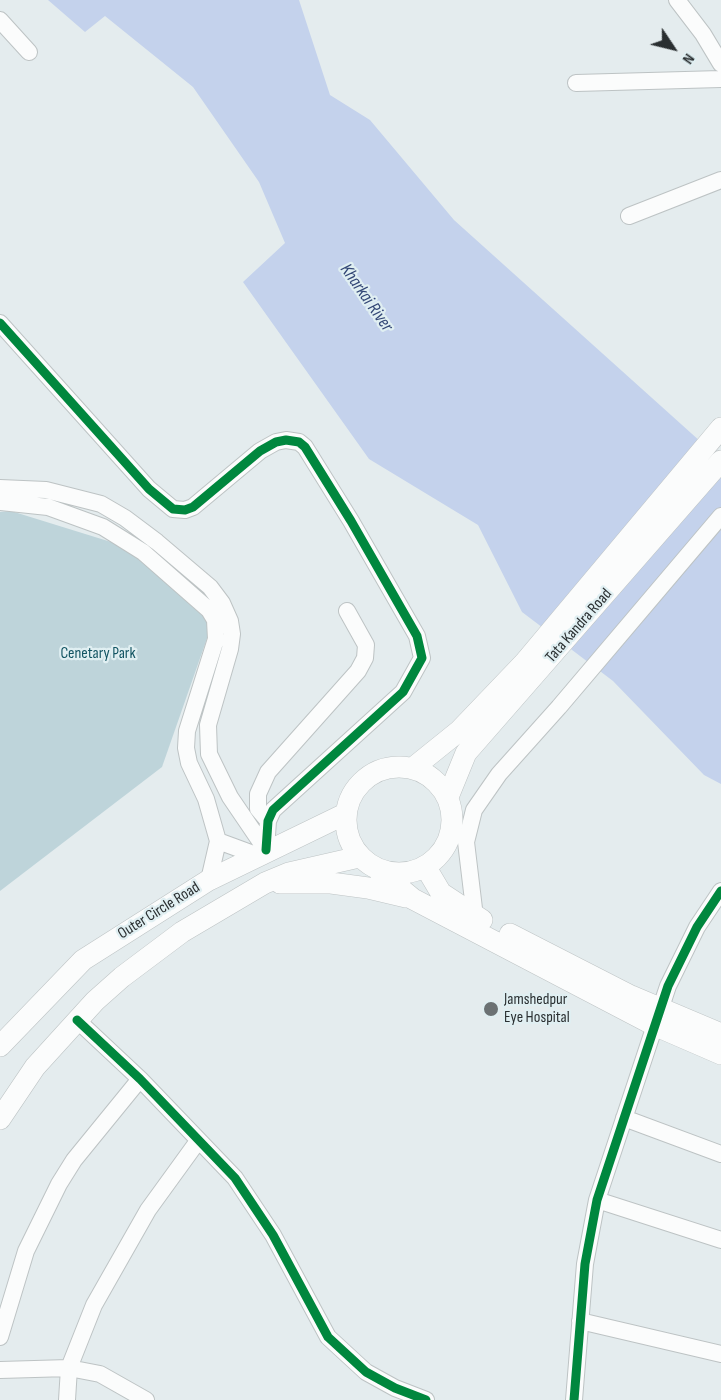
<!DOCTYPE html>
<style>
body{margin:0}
#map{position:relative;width:721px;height:1400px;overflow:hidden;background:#e4ecee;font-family:"Sofia Sans Condensed",sans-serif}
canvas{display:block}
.north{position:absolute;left:643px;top:18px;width:60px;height:60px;-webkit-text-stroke:4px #e0eff2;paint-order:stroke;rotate:125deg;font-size:16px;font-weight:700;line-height:24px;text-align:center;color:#2a2f31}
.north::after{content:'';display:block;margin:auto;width:21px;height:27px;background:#2a2f31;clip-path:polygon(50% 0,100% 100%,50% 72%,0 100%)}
</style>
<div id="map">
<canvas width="721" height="1400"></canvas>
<div class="north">N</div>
</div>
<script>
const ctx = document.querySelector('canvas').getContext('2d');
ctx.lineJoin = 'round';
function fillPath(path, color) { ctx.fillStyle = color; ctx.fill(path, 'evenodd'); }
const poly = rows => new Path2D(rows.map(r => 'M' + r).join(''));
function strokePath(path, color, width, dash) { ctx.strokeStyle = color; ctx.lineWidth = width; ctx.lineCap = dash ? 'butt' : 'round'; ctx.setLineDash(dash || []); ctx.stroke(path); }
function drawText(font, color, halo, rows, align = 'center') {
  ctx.font = font + ' "Sofia Sans Condensed",sans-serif'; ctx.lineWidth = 4.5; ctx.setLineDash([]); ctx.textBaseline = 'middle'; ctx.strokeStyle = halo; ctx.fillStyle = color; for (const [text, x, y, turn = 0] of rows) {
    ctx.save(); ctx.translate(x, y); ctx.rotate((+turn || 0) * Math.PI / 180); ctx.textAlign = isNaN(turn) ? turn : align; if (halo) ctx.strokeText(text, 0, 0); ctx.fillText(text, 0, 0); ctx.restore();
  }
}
const green = poly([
 [11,511,124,546,212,624,162,767,0,891,0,512]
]);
const water = poly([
 [48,0,299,0,330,95,370,120,454,220,721,460,721,784,704,775,613,681,522,612,478,525,369,459,243,282,285,243,259,182,193,87,105,16,85,32]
]);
const minor = poly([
 [677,0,703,34,721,64],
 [0,20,29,52],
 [576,83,721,79],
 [629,216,721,180],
 [0,323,149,489,173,509,185,510,193,507,260,451,276,442,286,440,299,442,305,447,351,521,417,636,422,658,403,692,273,810,268,821,266,850],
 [0,488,46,490,101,504,125,518,157,542,210,587,222,603,230,621,232,634,230,649,208,725,209,754,230,797,266,850],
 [0,502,48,507,103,527,143,552,209,610,215,620,216,639,187,731,186,748,189,763,206,799,218,841,209,880],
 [268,821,258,809,258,794,268,772,358,671,365,658,366,645,347,611],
 [218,841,256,855],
 [475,917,466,842,474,810,499,774,559,707,721,516],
 [77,1020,140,1079,235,1178,273,1235,328,1337,366,1372,395,1388,426,1400],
 [624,1118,721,1154],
 [597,1200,721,1240],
 [580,1321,721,1354],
 [0,1337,26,1251,59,1184,74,1160,140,1079],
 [0,1370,69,1368,100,1374,146,1400],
 [67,1400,69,1368,94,1305,148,1210,198,1141],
 [574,1400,585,1264,597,1200,668,986,697,927,721,891]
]);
const major = poly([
 '346 820a53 53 0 1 1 106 0a53 53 0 1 1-106 0Z',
 [413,768,459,731,525,662,721,428],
 [448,797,466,753,721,461],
 [425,866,441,893,482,920],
 [378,870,413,899,654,1025,721,1054],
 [280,883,331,883,368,888,406,897],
 [510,934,631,996,721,1034],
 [0,1046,83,960,209,880,345,814],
 [0,1119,35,1067,95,1001,122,977,182,932,265,883,289,873,359,857]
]);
const cycleway = poly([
 [0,323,149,489,173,509,185,510,193,507,260,451,276,442,286,440,299,442,305,447,351,521,417,636,422,658,403,692,273,810,268,821,266,850],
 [77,1020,140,1079,235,1178,273,1235,328,1337,366,1372,395,1388,426,1400],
 [574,1400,585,1264,597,1200,668,986,697,927,721,891]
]);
const markers = [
 [491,1009,8,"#6b7173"]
];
const streetNames = [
 ["Tata Kandra Road",579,626,-49],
 ["Outer Circle Road",159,911,-32]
];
const parkNames = [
 ["Cenetary Park",98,654]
];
const poiNames = [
 ["Jamshedpur",504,1000],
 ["Eye Hospital",504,1018]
];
const waterNames = [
 ["Kharkai River",366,298,55]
];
fillPath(green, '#bed4da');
fillPath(water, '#c4d2ec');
strokePath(minor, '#bdc3c4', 18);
strokePath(major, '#bdc3c4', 22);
strokePath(minor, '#fbfcfc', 16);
strokePath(major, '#fbfcfc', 21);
strokePath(cycleway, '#00873e', 9);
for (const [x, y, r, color] of markers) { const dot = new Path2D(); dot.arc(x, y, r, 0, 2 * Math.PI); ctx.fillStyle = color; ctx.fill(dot); strokePath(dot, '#e0eff2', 2); }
drawText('16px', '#2a2f31', '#e0eff2', streetNames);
drawText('16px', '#135563', '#e0eff2', parkNames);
drawText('16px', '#2a2f31', '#e0eff2', poiNames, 'left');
drawText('italic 18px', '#334776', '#e0eff2', waterNames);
</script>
